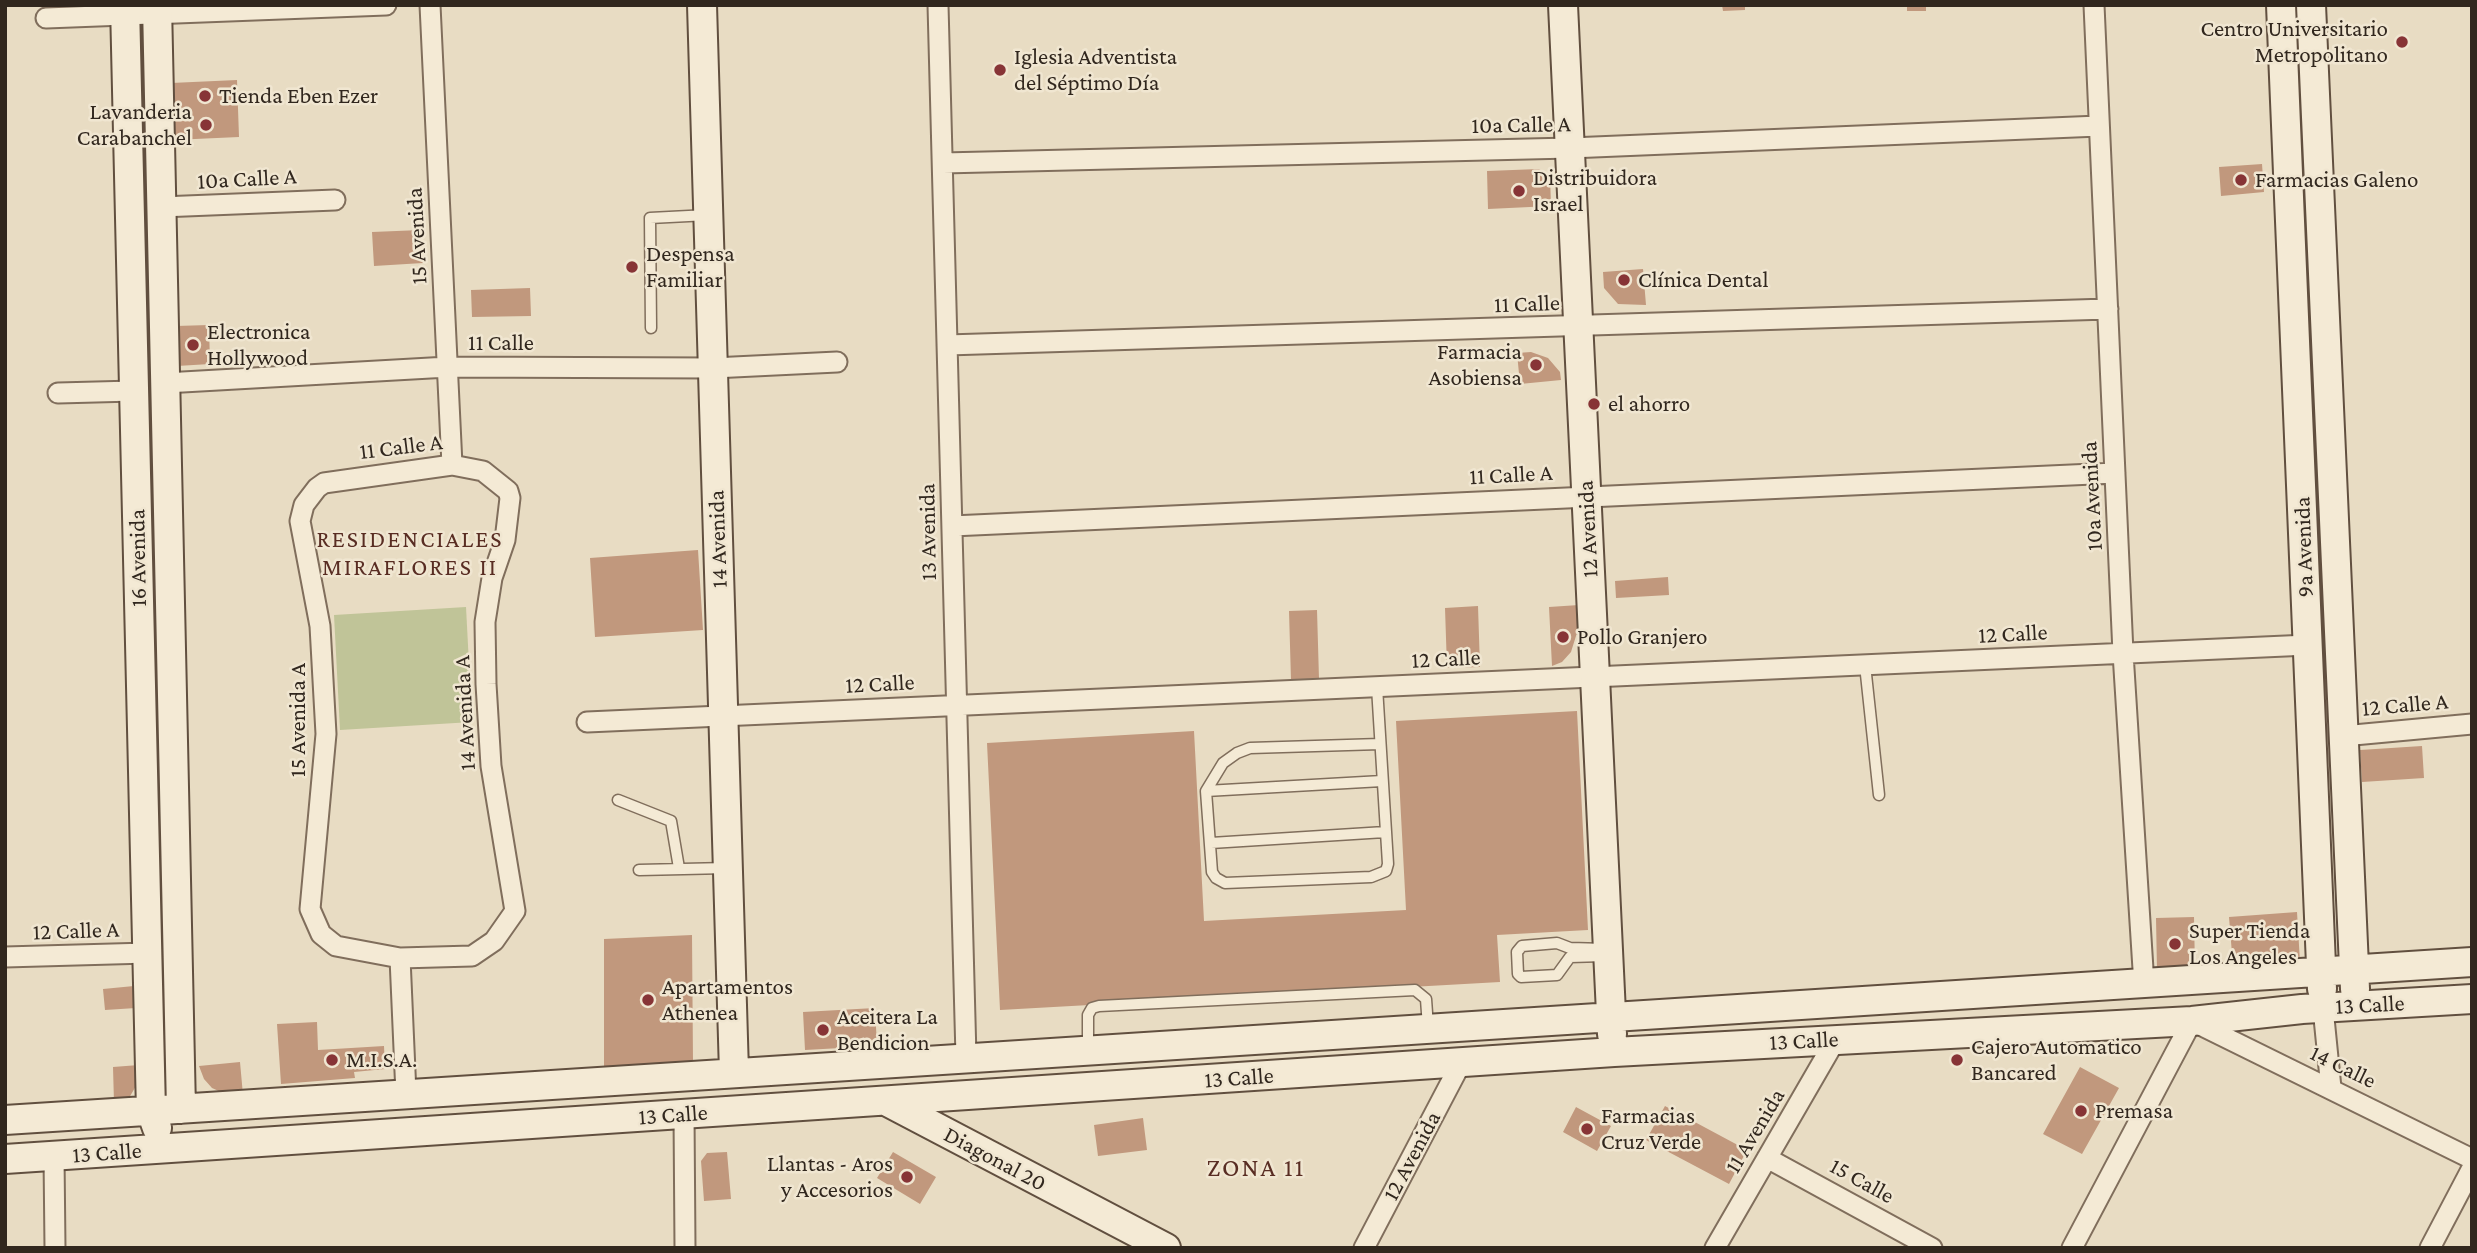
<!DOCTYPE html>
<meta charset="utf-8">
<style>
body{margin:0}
#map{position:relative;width:2477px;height:1253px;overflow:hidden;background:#e8dcc3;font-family:"Crimson Pro",serif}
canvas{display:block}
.frame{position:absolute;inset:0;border:7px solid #31271e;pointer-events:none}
</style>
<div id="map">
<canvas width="2477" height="1253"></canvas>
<div class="frame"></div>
</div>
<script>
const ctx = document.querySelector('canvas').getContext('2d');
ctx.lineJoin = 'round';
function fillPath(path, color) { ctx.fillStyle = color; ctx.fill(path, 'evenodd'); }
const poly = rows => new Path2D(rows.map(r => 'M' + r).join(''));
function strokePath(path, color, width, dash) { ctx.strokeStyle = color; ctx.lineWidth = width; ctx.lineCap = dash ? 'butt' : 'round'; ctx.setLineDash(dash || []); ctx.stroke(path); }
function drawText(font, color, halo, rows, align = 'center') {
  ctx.font = font + ' "Crimson Pro",serif'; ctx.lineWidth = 5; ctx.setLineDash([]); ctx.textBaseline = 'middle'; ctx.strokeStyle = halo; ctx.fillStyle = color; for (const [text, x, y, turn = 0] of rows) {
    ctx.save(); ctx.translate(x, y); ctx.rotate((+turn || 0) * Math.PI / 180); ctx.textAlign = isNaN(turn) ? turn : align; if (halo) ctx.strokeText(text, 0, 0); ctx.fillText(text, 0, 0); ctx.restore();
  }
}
const green = poly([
 [466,607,472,722,340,730,334,615]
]);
const building = poly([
 [1722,5,1745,5,1745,10,1723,11],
 [1907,5,1926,5,1926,11,1907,11],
 [237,80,239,137,173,140,171,83],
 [2262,164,2264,192,2221,196,2219,167],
 [1539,169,1550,176,1551,206,1488,209,1487,171],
 [421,230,423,263,374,266,372,232],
 [1643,269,1646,305,1618,304,1604,288,1603,272],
 [530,288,531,316,472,317,471,290],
 [209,325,210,364,177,366,176,326],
 [1531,352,1548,358,1560,372,1561,380,1520,384,1517,353],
 [698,550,703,630,595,637,590,558],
 [1668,577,1669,595,1616,598,1615,581],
 [1579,605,1580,623,1571,652,1562,662,1552,666,1549,607],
 [1478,606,1480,667,1447,668,1445,608],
 [1317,610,1319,679,1291,680,1289,611],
 [1577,711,1588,930,1497,935,1500,982,1000,1010,987,743,1194,731,1204,921,1406,910,1396,721],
 [2422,746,2424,778,2362,782,2360,750],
 [2297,912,2300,962,2233,966,2229,917],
 [2194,917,2195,970,2157,971,2156,918],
 [692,935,693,1062,604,1067,604,939],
 [134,986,136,1008,105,1010,103,989],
 [875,1008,877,1046,805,1050,803,1012],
 [317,1022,318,1050,384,1046,385,1069,354,1072,355,1078,281,1084,277,1024],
 [240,1062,243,1095,230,1096,212,1088,204,1079,199,1066],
 [139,1065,140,1079,129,1098,114,1103,113,1067],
 [2080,1067,2119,1088,2082,1154,2043,1134],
 [1665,1106,1747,1150,1729,1184,1646,1140],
 [1576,1107,1611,1126,1597,1151,1563,1132],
 [1143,1118,1147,1150,1098,1156,1094,1125],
 [727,1152,731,1199,704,1201,701,1161,707,1153],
 [893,1152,936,1177,920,1204,877,1178]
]);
const lane = poly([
 [651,328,650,218,708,215],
 [1865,665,1879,795],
 [1377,687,1388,864,1386,871,1371,877,1225,883,1216,878,1212,872,1206,791,1223,763,1237,753,1250,748,1380,744],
 [1206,791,1382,781],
 [618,800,671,821,679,868],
 [1211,843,1385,832],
 [639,870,727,868],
 [1604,956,1570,957,1557,975,1521,977,1518,974,1517,952,1522,946,1557,943,1570,948,1605,949],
 [1088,1049,1088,1015,1092,1008,1099,1006,1415,990,1426,999,1428,1027]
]);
const street = poly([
 [430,5,452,465],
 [938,5,966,1057],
 [2094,5,2123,653,2144,985],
 [46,18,386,5],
 [943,163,1570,148,2099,126],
 [161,207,335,200],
 [947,345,2108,309],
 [165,383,448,367,713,368,837,362],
 [58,393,134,391],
 [452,465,483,471,508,491,510,498,505,540,492,578,485,622,486,684,491,766,515,911,494,941,472,956,400,958,336,946,321,934,310,909,326,734,320,626,300,521,304,505,317,488,324,483,452,465],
 [952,526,2115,473],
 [587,722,2308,645],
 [2343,736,2472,724],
 [5,957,148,953],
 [400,958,406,1094],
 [2323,1008,2331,1088],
 [684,1114,685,1248],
 [54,1156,55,1248],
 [1767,1158,1932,1248],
 [1364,1248,1461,1063],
 [1715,1248,1836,1039],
 [2072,1248,2192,1021,2472,1159],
 [2430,1248,2472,1168]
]);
const secondary = poly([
 [125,5,151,1111,157,1128],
 [157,5,181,1109],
 [702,5,734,1072],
 [1563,5,1612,1034],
 [2281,5,2322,989],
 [2311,5,2355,989],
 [886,1101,1166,1248],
 [5,1120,2472,962],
 [5,1159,1614,1052,2192,1021,2302,1009,2472,999]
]);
const markers = [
 [2402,42,7,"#873436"],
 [1000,70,7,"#873436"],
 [205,96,7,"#873436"],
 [206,125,7,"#873436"],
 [2241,180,7,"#873436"],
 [1519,191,7,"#873436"],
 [632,267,7,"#873436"],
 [1624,280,7,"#873436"],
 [193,345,7,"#873436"],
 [1536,365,7,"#873436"],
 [1594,404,7,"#873436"],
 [1563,637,7,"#873436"],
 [2175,944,7,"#873436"],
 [648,1000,7,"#873436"],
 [823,1030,7,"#873436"],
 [332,1060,7,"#873436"],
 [1957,1060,7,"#873436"],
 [2081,1111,7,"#873436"],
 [1587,1129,7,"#873436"],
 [907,1177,7,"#873436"]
];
const poiNames = [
 ["Centro Universitario",2388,29,"right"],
 ["Metropolitano",2388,55,"right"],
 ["Iglesia Adventista",1014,57],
 ["del Séptimo Día",1014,83],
 ["Tienda Eben Ezer",219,96],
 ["Lavanderia",192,112,"right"],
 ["Carabanchel",192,138,"right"],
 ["Distribuidora",1533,178],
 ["Israel",1533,204],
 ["Farmacias Galeno",2255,180],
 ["Despensa",646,254],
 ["Familiar",646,280],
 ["Clínica Dental",1638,280],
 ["Electronica",207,332],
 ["Hollywood",207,358],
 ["Farmacia",1522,352,"right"],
 ["Asobiensa",1522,378,"right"],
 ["el ahorro",1608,404],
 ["Pollo Granjero",1577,637],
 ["Super Tienda",2189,931],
 ["Los Angeles",2189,957],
 ["Apartamentos",662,987],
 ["Athenea",662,1013],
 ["Aceitera La",837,1017],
 ["Bendicion",837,1043],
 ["Cajero Automatico",1971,1047],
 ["Bancared",1971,1073],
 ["M.I.S.A.",346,1060],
 ["Premasa",2095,1111],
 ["Farmacias",1601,1116],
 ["Cruz Verde",1601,1142],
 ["Llantas - Aros",893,1164,"right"],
 ["y Accesorios",893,1190,"right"]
];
const streetNames = [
 ["10a Calle A",1521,125,-1],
 ["10a Calle A",247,179,-3],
 ["15 Avenida",417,236,-93],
 ["11 Calle",1527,304,-2],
 ["11 Calle",501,343],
 ["11 Calle A",401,447,-7],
 ["11 Calle A",1511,475,-3],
 ["10a Avenida",2092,496,-93],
 ["12 Avenida",1588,529,-93],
 ["13 Avenida",928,532,-91],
 ["14 Avenida",718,539,-92],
 ["9a Avenida",2304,547,-92],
 ["16 Avenida",138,558,-91],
 ["12 Calle",2013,634,-3],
 ["12 Calle",1446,659,-3],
 ["12 Calle",880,684,-3],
 ["12 Calle A",2405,705,-5],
 ["14 Avenida A",465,713,-93],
 ["15 Avenida A",298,720,-90],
 ["12 Calle A",76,931,-2],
 ["13 Calle",2370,1005,-3],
 ["13 Calle",1804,1041,-3],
 ["14 Calle",2343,1067,26],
 ["13 Calle",1239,1078,-4],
 ["13 Calle",673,1115,-4],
 ["11 Avenida",1755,1131,-59],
 ["13 Calle",107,1153,-4],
 ["12 Avenida",1412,1156,-62],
 ["Diagonal 20",995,1159,28],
 ["15 Calle",1862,1181,29]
];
const neighbourhoodNames = [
 ["RESIDENCIALES",410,540],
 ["MIRAFLORES II",410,568]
];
const quarterNames = [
 ["ZONA 11",1256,1168]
];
fillPath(green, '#c0c498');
fillPath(building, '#c1987d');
strokePath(lane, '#806e5c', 13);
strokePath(street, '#806e5c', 23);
strokePath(secondary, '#614f3f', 32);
strokePath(lane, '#f4ead5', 10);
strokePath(street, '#f4ead5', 19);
strokePath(secondary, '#f4ead5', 28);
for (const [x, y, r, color] of markers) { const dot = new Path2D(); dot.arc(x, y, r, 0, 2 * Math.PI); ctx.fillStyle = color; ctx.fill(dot); strokePath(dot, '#f0e6d1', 2.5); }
drawText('23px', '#31271e', '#f0e6d1', poiNames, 'left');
drawText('23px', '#31271e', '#f0e6d1', streetNames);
ctx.letterSpacing = '2px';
drawText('24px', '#592d23', '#f0e6d1', neighbourhoodNames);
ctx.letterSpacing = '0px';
ctx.letterSpacing = '2px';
drawText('26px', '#592d23', '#f0e6d1', quarterNames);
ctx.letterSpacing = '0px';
</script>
